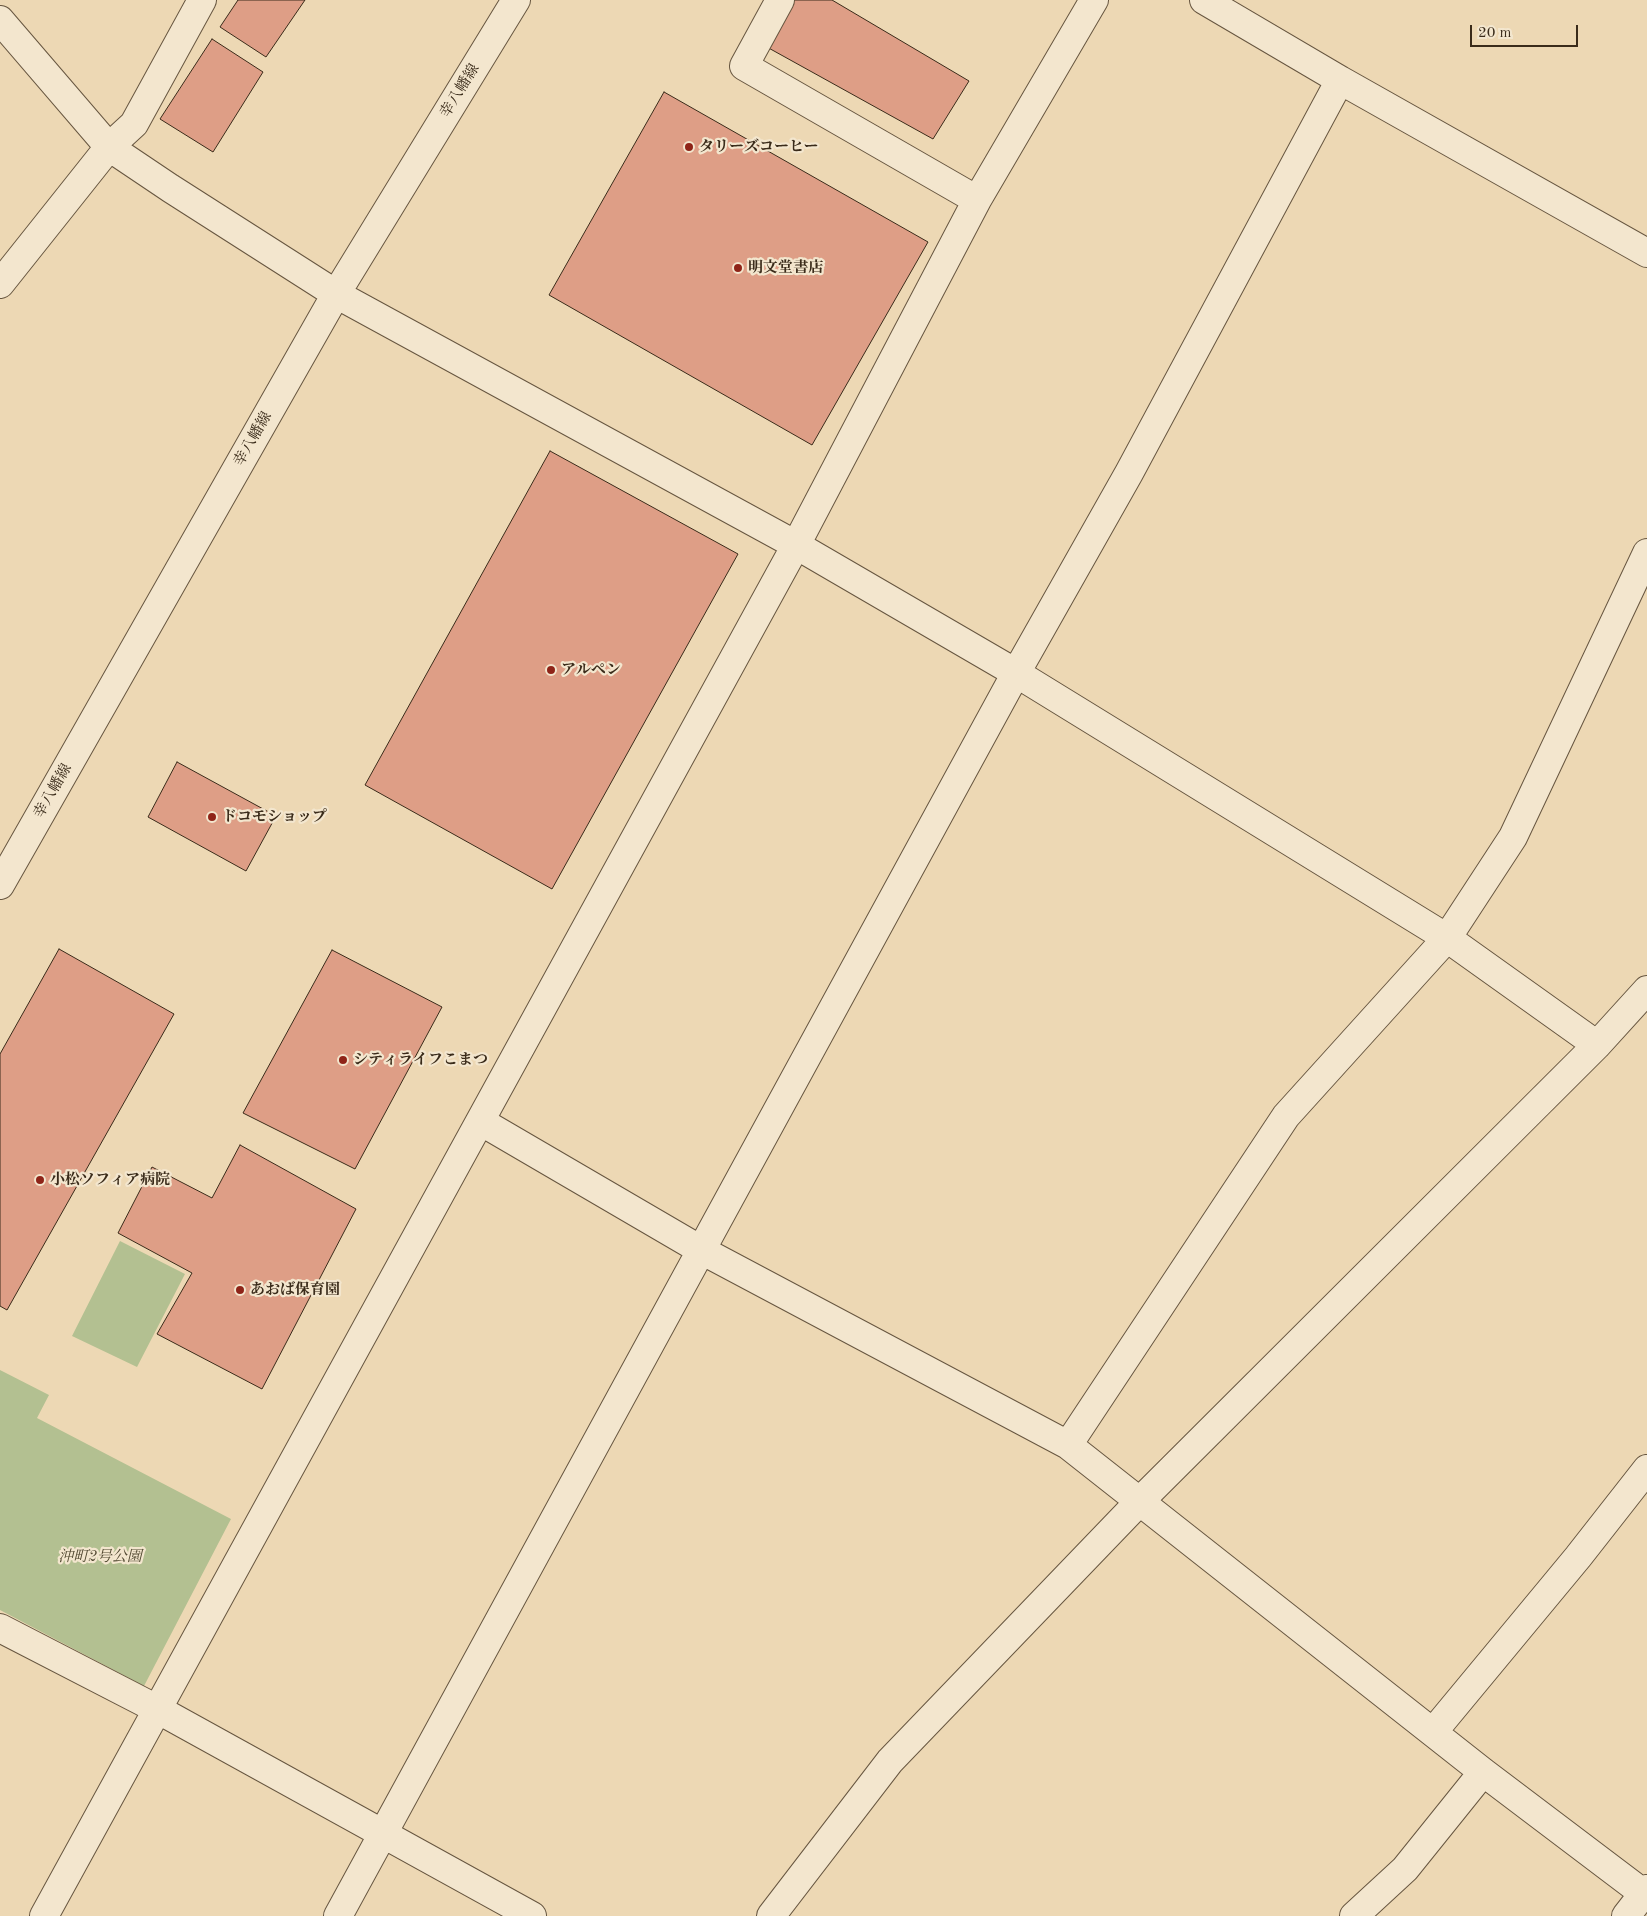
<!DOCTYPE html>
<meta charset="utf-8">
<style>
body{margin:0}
#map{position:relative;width:1647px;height:1916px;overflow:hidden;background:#edd8b4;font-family:"Old Standard TT",serif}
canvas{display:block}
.scale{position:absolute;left:1470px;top:25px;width:108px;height:22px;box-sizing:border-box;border:2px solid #3a2b1a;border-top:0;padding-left:6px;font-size:15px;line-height:18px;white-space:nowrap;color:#3a2b1a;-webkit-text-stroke:4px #f3e6ce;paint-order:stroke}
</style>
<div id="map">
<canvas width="1647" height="1916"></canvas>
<div class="scale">20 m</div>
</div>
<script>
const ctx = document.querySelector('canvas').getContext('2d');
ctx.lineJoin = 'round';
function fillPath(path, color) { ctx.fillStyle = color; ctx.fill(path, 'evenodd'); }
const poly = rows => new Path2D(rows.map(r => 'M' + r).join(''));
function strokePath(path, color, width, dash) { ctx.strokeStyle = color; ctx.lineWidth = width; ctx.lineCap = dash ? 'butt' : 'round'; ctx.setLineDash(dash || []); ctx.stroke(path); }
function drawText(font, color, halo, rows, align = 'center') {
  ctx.font = font + ' "Old Standard TT","Noto Serif JP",serif'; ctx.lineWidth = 4.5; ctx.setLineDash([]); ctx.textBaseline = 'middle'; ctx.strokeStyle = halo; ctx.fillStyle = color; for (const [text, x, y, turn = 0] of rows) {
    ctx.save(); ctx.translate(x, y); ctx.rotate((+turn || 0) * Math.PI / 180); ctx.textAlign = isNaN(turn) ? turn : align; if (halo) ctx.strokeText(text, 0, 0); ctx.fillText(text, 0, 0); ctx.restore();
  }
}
const green = poly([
 [120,1241,185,1274,137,1367,72,1336],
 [0,1370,49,1395,37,1418,231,1519,144,1686,0,1610]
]);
const building = poly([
 [238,0,305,0,266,57,220,27,238,0],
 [791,0,832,0,969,81,933,139,765,46,791,0],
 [212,39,263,72,213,152,160,119,212,39],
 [664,92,928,242,812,445,549,295,664,92],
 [550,451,738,554,552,889,365,785,550,451],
 [177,762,276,816,246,871,148,817,177,762],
 [59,949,174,1014,7,1310,0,1306,0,1054,59,949],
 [332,950,442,1007,355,1169,243,1113,332,950],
 [240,1145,356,1209,262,1389,157,1334,192,1273,118,1233,152,1167,212,1198,240,1145]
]);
const minor = poly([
 [780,0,744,66,977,200],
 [1204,0,1340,80],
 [0,20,109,147,170,188,336,294,796,545,1016,673,1447,938,1597,1045],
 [0,284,109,147,134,124,202,0],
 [0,885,336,294,516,0],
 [480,1121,701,1250,1068,1445,1483,1772,1647,1896],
 [1068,1445,1286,1116,1447,938,1513,837,1647,553],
 [0,1628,157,1709,532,1916],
 [1433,1732,1578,1557,1647,1469],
 [44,1916,796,545,977,200,1094,0],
 [338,1916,1016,673,1129,473,1340,80,1647,253],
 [771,1916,890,1761,1140,1501,1597,1045,1647,990],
 [1354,1916,1405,1869,1483,1772],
 [1626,1916,1647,1889]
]);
const markers = [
 [689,147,5,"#8f2418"],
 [738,268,5,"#8f2418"],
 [551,670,5,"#8f2418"],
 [212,817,5,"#8f2418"],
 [343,1060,5,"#8f2418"],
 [40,1180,5,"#8f2418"],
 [240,1290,5,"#8f2418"]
];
const streetNames = [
 ["幸八幡線",460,91,-58],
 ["幸八幡線",253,439,-60],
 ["幸八幡線",53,791,-60]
];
const poiNames = [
 ["タリーズコーヒー",699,147],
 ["明文堂書店",748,268],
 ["アルペン",561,670],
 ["ドコモショップ",222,817],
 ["シティライフこまつ",353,1060],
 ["小松ソフィア病院",50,1180],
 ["あおば保育園",250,1290]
];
const parkNames = [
 ["沖町2号公園",100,1557]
];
fillPath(green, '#b3c091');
fillPath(building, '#de9e86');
strokePath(building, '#3a2b1a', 1);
strokePath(minor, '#675640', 30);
strokePath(minor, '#f3e6ce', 28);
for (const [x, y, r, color] of markers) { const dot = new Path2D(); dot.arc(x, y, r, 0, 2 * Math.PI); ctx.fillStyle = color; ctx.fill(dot); strokePath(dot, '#f3e6ce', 2); }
drawText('15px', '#3a2b1a', '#f3e6ce', streetNames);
drawText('bold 15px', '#3a2b1a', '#f3e6ce', poiNames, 'left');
drawText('italic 15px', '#524932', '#f3e6ce', parkNames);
</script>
